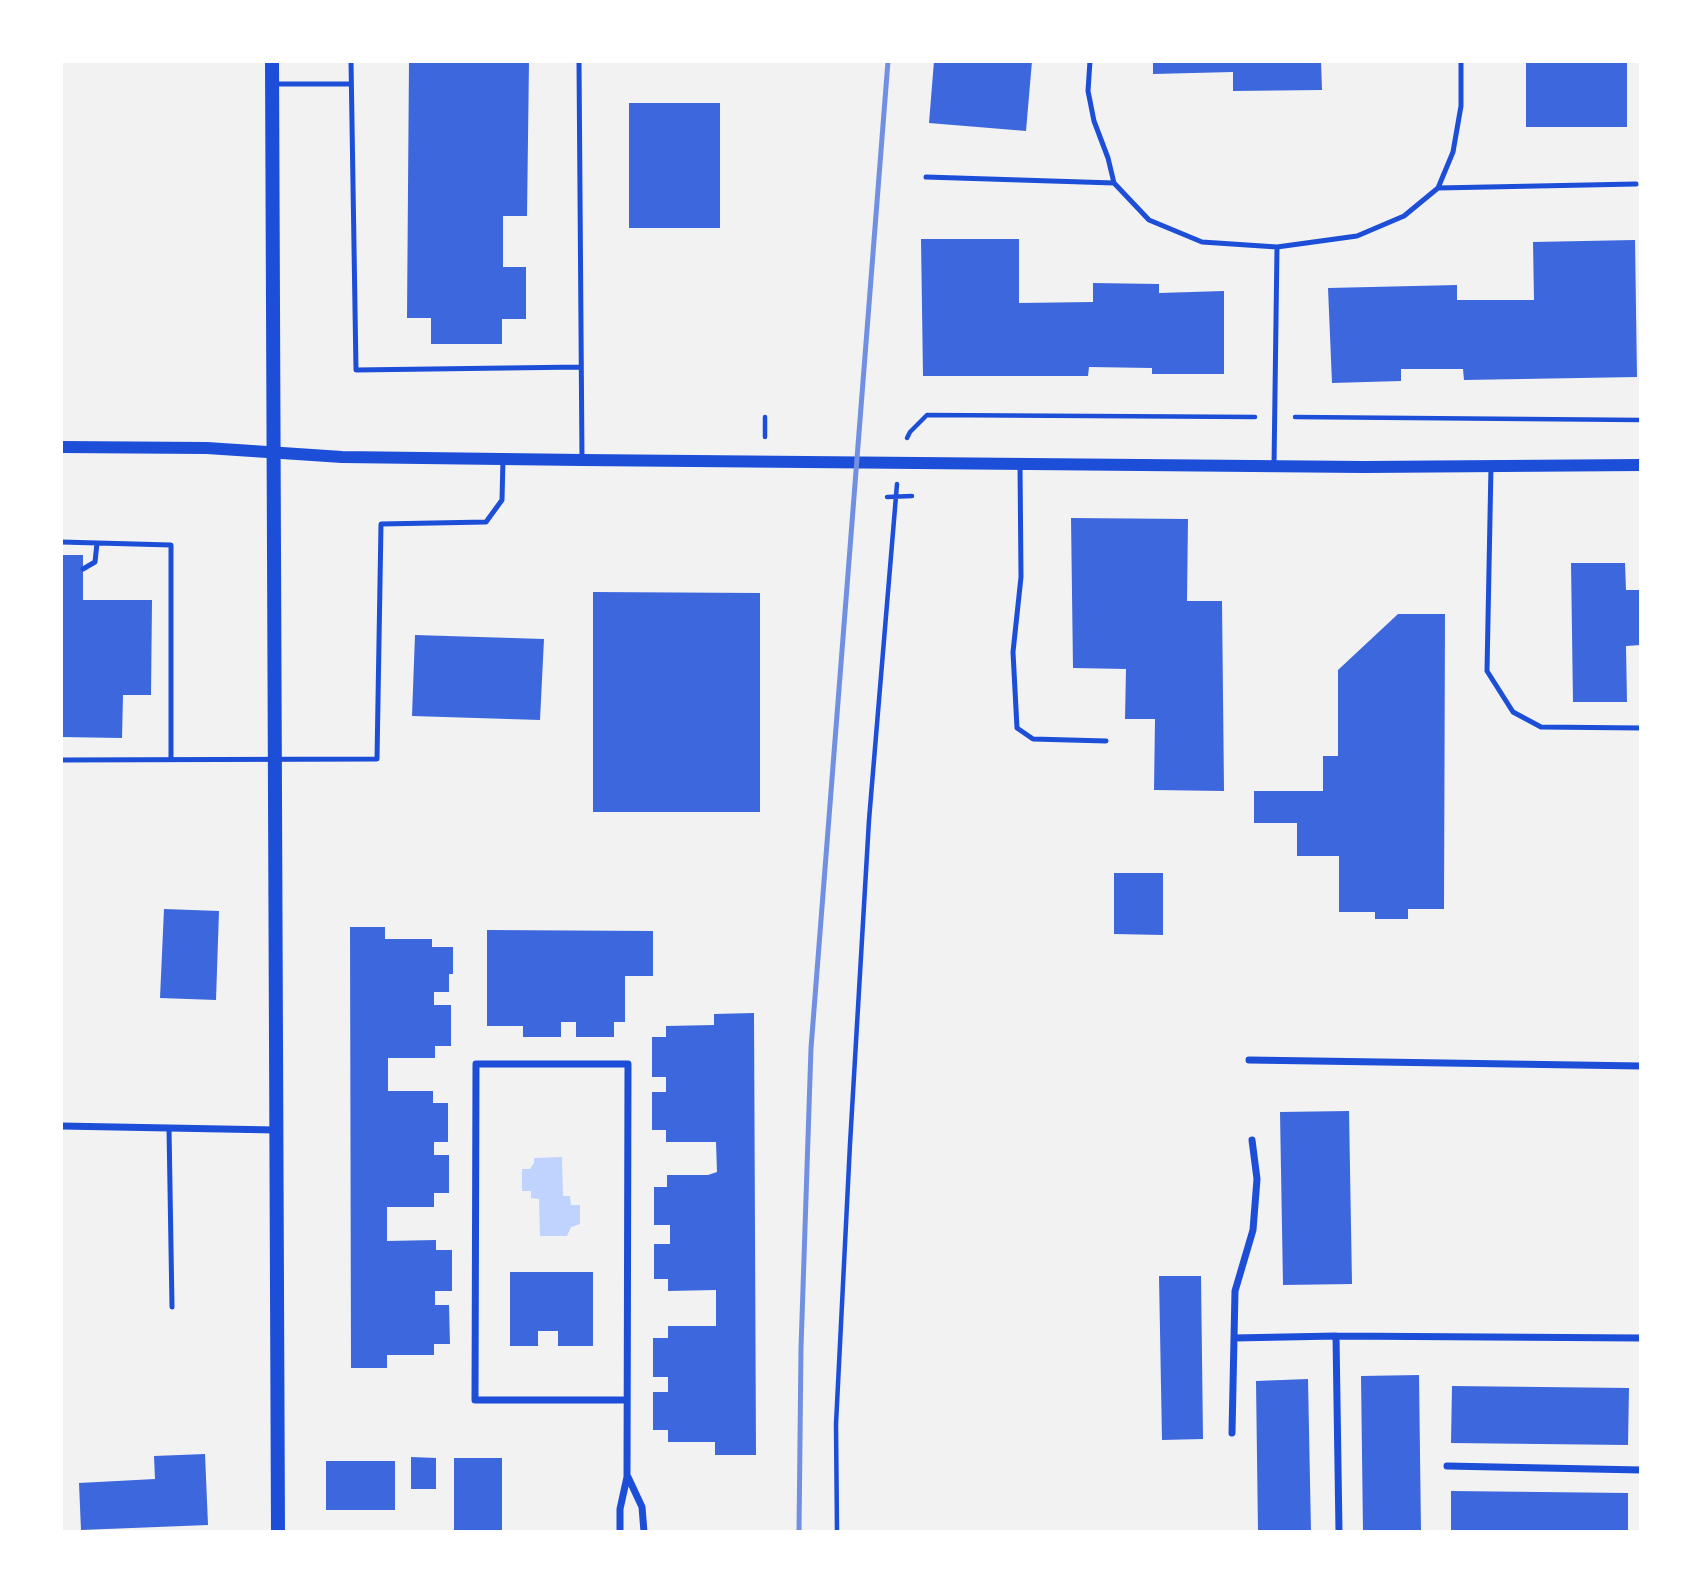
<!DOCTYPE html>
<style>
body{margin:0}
#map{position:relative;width:1702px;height:1593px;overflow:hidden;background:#f2f2f2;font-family:"Playfair Display",serif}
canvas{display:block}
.frame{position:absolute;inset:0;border:63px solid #fff;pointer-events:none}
</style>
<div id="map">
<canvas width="1702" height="1593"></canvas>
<div class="frame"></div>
</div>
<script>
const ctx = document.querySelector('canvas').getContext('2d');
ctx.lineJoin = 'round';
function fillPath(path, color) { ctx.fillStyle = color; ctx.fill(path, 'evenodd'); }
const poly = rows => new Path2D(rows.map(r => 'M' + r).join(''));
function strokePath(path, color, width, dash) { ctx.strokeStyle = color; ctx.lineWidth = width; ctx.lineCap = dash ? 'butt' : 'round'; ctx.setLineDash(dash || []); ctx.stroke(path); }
const water = poly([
 [562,1157,563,1196,570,1196,571,1205,580,1205,580,1224,571,1227,567,1236,540,1236,539,1199,531,1198,531,1191,522,1191,522,1169,530,1169,534,1163,534,1158]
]);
const building = poly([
 [409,61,529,61,527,216,503,216,503,267,526,267,526,319,502,319,502,344,431,344,431,318,407,318],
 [934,61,1032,61,1026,131,929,123],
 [1153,61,1321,61,1322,90,1233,91,1233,72,1153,74],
 [1526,61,1627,61,1627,127,1526,127],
 [629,103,720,103,720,228,629,228],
 [921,239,1019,239,1019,303,1093,302,1093,283,1159,284,1159,293,1224,291,1224,374,1152,374,1152,368,1089,367,1088,376,923,376],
 [1635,240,1637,377,1464,380,1463,369,1401,369,1401,381,1332,383,1328,288,1457,285,1457,300,1534,300,1533,242],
 [1071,518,1188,519,1187,601,1222,601,1224,791,1154,790,1155,719,1125,719,1126,669,1073,668],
 [61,555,83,555,83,600,152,600,151,695,123,695,122,738,61,737],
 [1571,563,1625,563,1626,590,1641,590,1641,645,1626,646,1627,702,1573,702],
 [593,592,760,593,760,812,593,812],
 [1398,614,1445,614,1444,909,1408,909,1408,919,1375,919,1375,912,1339,912,1339,856,1297,856,1297,823,1254,823,1254,791,1323,791,1323,756,1338,756,1338,670],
 [415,635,544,639,540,720,412,716],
 [1114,873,1163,873,1163,935,1114,934],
 [164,909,219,911,216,1000,160,998],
 [350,927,385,927,385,939,432,939,432,947,453,947,453,974,449,974,449,992,434,992,434,1005,451,1005,451,1046,435,1046,435,1058,388,1058,388,1091,433,1091,433,1103,448,1103,448,1142,434,1142,434,1155,449,1155,449,1193,434,1193,434,1207,387,1207,387,1241,436,1240,436,1250,452,1250,452,1291,435,1291,435,1305,449,1305,450,1344,434,1344,434,1355,387,1355,387,1368,351,1368],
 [487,930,653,931,653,976,625,976,625,1022,614,1022,614,1037,576,1037,576,1022,561,1022,561,1037,523,1037,523,1026,487,1026],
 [754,1013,756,1455,715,1455,715,1442,668,1442,668,1430,653,1430,653,1392,668,1392,668,1377,653,1377,653,1338,668,1338,668,1326,716,1326,716,1290,668,1291,668,1279,654,1279,654,1244,670,1244,670,1225,654,1225,654,1187,667,1187,667,1175,708,1175,717,1172,716,1142,666,1142,666,1130,652,1130,652,1092,666,1092,666,1077,652,1077,652,1037,666,1037,666,1026,714,1025,714,1014],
 [1349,1111,1352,1284,1283,1285,1280,1112],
 [510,1272,593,1272,593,1346,558,1346,558,1331,538,1331,538,1346,510,1346],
 [1159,1276,1201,1276,1203,1439,1162,1440],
 [1419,1375,1421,1532,1363,1532,1361,1376],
 [1308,1379,1311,1532,1258,1532,1256,1381],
 [1452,1386,1629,1388,1628,1445,1451,1443],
 [205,1454,208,1525,81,1530,79,1483,155,1479,154,1456],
 [411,1457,436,1458,436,1489,411,1489],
 [454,1458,502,1458,502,1532,454,1532],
 [326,1461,395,1461,395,1510,326,1510],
 [1451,1491,1628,1493,1628,1532,1451,1532]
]);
const path = poly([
 [765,417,765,437],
 [1295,417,1641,420],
 [907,438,910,432,927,415,1255,417],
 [887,497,912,496],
 [837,1532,836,1424,850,1144,869,820,897,484]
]);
const service = poly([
 [351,61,356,370,581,367],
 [579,61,582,460],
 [1090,61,1088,91,1094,121,1108,158,1114,183,1149,220,1202,242,1277,247,1274,466],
 [274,84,351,84],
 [926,177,1114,183],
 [1438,188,1636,184],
 [1277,247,1357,236,1404,216,1438,188,1453,152,1461,106,1461,61],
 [1020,464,1021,577,1013,652,1017,728,1033,739,1106,741],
 [1491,466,1487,671,1513,712,1541,727,1641,728],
 [61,542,171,545,171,759],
 [83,569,95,562,97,543],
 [61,760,377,759,381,524,486,522,502,500,503,459],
 [169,1128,172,1307]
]);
const minor = poly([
 [1249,1060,1641,1066],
 [61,1126,276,1130],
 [1336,1336,1339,1532],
 [1234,1338,1336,1336,1641,1338],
 [1232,1433,1235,1291,1253,1230,1257,1179,1252,1140],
 [1447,1466,1641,1470],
 [628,1477,642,1507,644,1532],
 [620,1532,620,1509,627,1477,628,1064,476,1064,475,1400,626,1400]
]);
const tertiary = poly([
 [61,447,207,448,342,457,582,460,1364,467,1641,465]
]);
const secondary = poly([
 [272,61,278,1532]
]);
const rail = poly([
 [799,1532,801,1348,811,1048,888,61]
]);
fillPath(water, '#bfd3fe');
fillPath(building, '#3d67dc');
strokePath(path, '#1d4ed8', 4.5);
strokePath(service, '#1d4ed8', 5);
strokePath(minor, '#1d4ed8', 7);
strokePath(tertiary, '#1d4ed8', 12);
strokePath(secondary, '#1d4ed8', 14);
strokePath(rail, '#7290e2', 5);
</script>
